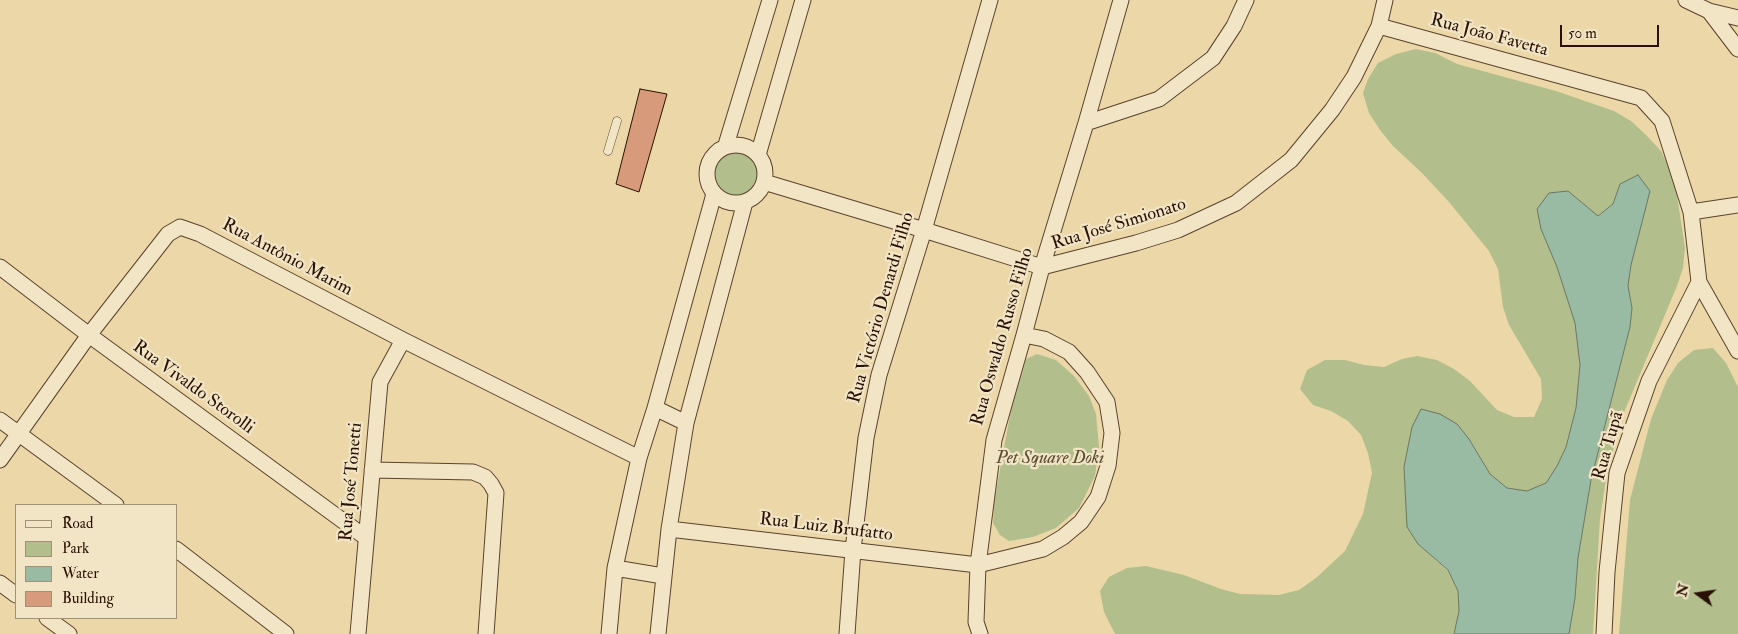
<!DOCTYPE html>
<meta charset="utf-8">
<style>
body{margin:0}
#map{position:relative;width:1738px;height:634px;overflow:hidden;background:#ebd7a8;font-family:"IM FELL Double Pica",serif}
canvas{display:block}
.legend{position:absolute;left:15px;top:504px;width:162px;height:115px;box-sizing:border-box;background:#f2e5c6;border:1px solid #a29077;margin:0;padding:6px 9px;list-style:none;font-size:15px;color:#291001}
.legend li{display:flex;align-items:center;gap:10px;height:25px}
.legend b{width:25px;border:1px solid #a29077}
.north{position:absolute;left:1673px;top:569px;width:50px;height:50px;-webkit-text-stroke:4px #f2e5c6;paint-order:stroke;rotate:284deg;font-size:14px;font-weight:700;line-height:20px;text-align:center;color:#291001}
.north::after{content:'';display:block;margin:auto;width:18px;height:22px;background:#291001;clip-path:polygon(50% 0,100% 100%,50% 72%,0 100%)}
.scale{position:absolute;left:1560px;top:25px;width:99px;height:22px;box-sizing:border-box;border:2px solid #291001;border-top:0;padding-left:6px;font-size:15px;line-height:18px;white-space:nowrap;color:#291001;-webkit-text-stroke:4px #f2e5c6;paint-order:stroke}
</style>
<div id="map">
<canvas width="1738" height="634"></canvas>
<ul class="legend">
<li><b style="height:6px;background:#f2e5c6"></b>Road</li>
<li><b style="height:14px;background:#b2bf8c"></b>Park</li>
<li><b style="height:14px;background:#99baa3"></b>Water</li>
<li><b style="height:14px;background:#d79b7c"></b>Building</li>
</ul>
<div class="north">N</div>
<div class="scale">50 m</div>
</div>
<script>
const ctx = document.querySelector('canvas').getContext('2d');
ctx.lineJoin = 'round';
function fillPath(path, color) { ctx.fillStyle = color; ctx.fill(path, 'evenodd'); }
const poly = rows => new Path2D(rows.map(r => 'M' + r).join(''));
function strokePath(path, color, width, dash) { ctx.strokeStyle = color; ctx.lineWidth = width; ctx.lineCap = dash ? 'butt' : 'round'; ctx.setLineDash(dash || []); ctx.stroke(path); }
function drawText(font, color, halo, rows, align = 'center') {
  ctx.font = font + ' "IM FELL Double Pica",serif'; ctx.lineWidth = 4.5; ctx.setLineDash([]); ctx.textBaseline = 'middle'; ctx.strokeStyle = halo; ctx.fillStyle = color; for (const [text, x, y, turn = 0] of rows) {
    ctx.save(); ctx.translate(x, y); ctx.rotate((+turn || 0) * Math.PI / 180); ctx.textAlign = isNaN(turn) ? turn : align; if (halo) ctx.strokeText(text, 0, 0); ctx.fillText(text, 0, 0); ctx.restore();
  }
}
const green = poly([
 [1416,49,1435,53,1457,64,1556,91,1614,111,1631,121,1647,136,1661,151,1670,169,1676,189,1685,248,1683,268,1677,286,1620,422,1606,479,1600,519,1593,634,1569,634,1575,598,1578,558,1591,480,1630,327,1632,308,1628,286,1631,265,1620,184,1613,204,1598,216,1541,229,1557,267,1575,323,1580,365,1576,408,1566,447,1557,466,1546,483,1527,491,1507,488,1490,474,1469,439,1412,427,1404,467,1406,507,1418,544,1448,571,1458,591,1459,611,1454,634,1115,634,1104,612,1100,591,1109,577,1127,568,1146,566,1184,575,1221,589,1240,594,1279,595,1299,590,1316,578,1345,551,1363,514,1372,473,1368,453,1361,435,1348,421,1331,411,1313,405,1300,389,1307,370,1325,360,1345,360,1364,365,1384,367,1402,359,1417,356,1437,360,1454,369,1470,381,1497,410,1514,417,1534,417,1542,399,1541,379,1509,325,1503,307,1498,269,1489,251,1449,202,1422,173,1393,146,1380,130,1369,113,1363,93,1368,79,1378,63,1396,54],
 '715 173a22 22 0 1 1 44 0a22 22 0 1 1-44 0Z',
 [1713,348,1726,363,1738,387,1738,634,1619,634,1630,500,1651,419,1667,380,1678,363,1694,350],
 [1037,354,1056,360,1074,376,1089,396,1096,414,1099,447,1095,476,1079,508,1056,528,1033,537,1009,541,1000,535,993,523,994,502,1011,410,1026,359]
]);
const water = poly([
 [1638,175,1650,191,1631,265,1628,286,1632,308,1630,327,1591,480,1578,558,1575,598,1569,634,1454,634,1459,611,1458,591,1448,570,1418,544,1407,527,1404,467,1412,427,1421,409,1440,414,1457,424,1469,439,1490,474,1507,488,1527,491,1546,483,1557,466,1566,447,1576,408,1580,365,1575,323,1557,267,1541,229,1537,209,1549,193,1568,191,1598,216,1613,204,1620,184,1638,175]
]);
const building = poly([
 [640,89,667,94,639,192,616,184,640,89]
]);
const lane = poly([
 [608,151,617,121]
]);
const street = poly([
 [1686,0,1709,11,1738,18],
 [1709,11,1738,49],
 [1379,26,1641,98,1662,121,1691,212,1699,282,1738,351],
 [1086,123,1159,99,1213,58,1234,26,1246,0],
 '707 174a29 29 0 1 1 58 0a29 29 0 1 1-58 0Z',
 [726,145,770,0],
 [758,155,803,0],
 [764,182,924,230,1042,267,1136,243,1178,230,1236,203,1291,160,1332,110,1354,77,1379,26,1385,0],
 [1691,212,1738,205],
 [0,267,89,335,365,537],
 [655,408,686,423],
 [0,420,116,505],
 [0,460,89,335,168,234,180,227,200,234,403,340,639,458],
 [372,470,473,472,485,477,491,484,496,493,486,634],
 [669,529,978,565,1043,549,1063,537,1081,522,1098,497,1108,466,1112,433,1107,402,1087,372,1069,352,1044,339,1024,335],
 [176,549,286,634],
 [615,568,663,576],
 [0,583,16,595],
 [47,618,69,634],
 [358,634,380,382,403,340],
 [609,634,615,568,639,458,655,408,714,194],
 [658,634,669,529,686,423,745,202],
 [847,634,853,550,866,438,879,375,924,230,990,0],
 [980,634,976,622,978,565,994,440,1024,335,1042,267,1086,123,1121,0],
 [1604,634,1607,572,1617,473,1649,381,1699,282]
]);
const streetNames = [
 ["Rua João Favetta",1489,36,15],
 ["Rua José Simionato",1119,225,-17],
 ["Rua Antônio Marim",287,258,28],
 ["Rua Victório Denardi Filho",882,308,-74],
 ["Rua Oswaldo Russo Filho",1003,337,-74],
 ["Rua Vivaldo Storolli",193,388,36],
 ["Rua Tupã",1609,446,-74],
 ["Rua José Tonetti",352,482,-85],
 ["Rua Luiz Brufatto",826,528,7]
];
const parkNames = [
 ["Pet Square Doki",1050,459]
];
fillPath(green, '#b2bf8c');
fillPath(water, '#99baa3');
strokePath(water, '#6c7662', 1);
fillPath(building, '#d79b7c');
strokePath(building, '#291001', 1);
strokePath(lane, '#5a422b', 9);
strokePath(street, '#5a422b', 17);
strokePath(lane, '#f2e5c6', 8);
strokePath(street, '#f2e5c6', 15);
drawText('18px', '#291001', '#f2e5c6', streetNames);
drawText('italic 18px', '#594d32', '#f2e5c6', parkNames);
</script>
